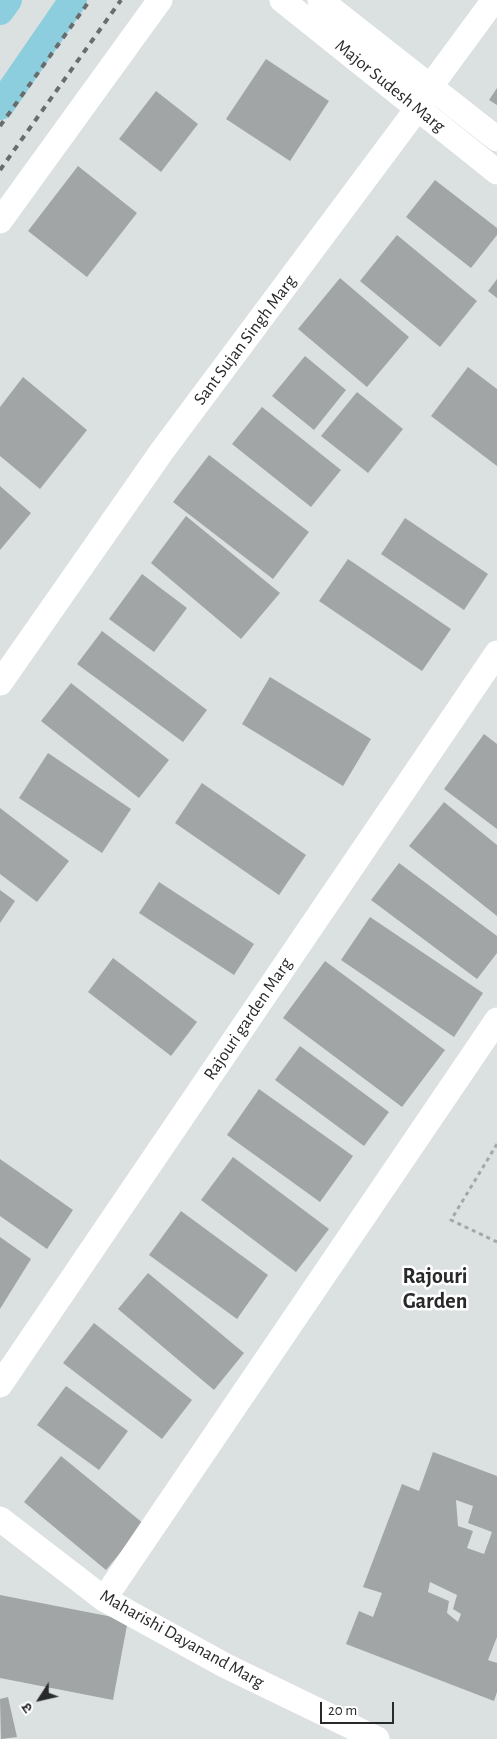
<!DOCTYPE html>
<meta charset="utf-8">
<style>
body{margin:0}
#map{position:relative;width:497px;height:1739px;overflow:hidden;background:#dbe0e1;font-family:"Alegreya Sans","Noto Sans Devanagari",sans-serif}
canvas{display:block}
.north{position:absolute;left:15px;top:1674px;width:50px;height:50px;-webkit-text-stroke:4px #fff;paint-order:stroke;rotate:235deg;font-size:14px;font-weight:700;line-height:20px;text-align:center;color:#28292a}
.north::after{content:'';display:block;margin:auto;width:18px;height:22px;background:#28292a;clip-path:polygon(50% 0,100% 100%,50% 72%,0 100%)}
.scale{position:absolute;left:320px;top:1702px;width:74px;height:22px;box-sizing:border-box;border:2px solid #28292a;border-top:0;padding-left:6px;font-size:15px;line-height:18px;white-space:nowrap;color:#28292a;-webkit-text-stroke:4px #fff;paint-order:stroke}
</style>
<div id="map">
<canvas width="497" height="1739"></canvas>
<div class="north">उ</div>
<div class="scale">20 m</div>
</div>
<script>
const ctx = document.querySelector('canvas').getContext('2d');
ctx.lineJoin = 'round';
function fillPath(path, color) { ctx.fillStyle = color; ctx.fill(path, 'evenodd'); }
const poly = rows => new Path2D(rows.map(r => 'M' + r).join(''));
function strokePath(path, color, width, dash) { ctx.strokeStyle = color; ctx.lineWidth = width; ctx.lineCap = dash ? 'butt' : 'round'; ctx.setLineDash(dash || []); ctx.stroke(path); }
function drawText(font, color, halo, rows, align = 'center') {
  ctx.font = font + ' "Alegreya Sans",sans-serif'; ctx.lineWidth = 5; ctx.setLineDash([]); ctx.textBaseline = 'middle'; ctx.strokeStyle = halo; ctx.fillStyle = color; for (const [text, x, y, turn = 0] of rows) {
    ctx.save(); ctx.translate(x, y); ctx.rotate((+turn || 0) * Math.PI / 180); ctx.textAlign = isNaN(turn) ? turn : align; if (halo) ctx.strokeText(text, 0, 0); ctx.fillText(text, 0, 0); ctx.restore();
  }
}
const building = poly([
 [266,59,329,101,290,161,226,119],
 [497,88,497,105,489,100],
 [156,91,198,124,161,172,119,139],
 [78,166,137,213,87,277,28,231],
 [435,180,497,228,497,235,471,268,406,217],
 [397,235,477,301,440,347,360,281],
 [340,278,409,337,367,387,298,329],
 [497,279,497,298,488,291],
 [305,356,346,390,314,430,272,396],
 [468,367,497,389,497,466,431,416],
 [23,377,87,430,40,489,0,456,0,407],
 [357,392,403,429,368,473,321,436],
 [262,407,341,470,311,507,232,444],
 [209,455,309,532,273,579,173,502],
 [0,486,31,513,0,550],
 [186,516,280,593,241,639,151,563],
 [405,518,488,574,464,610,381,554],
 [348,559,451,629,422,671,319,601],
 [142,574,187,608,154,652,109,619],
 [102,631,207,710,183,742,77,664],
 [270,677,371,739,343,786,242,724],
 [71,683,169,760,139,798,41,721],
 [484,734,497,744,497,829,444,789],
 [48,753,131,809,102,853,19,798],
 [202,783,306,855,279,895,175,823],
 [444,802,497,845,497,916,409,846],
 [0,808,69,861,37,902,0,874],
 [399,863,497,936,497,953,477,979,371,900],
 [159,882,254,944,234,975,139,913],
 [0,890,15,901,0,923],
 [370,917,483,993,454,1037,341,960],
 [113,958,197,1022,171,1056,88,992],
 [325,961,445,1050,402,1107,283,1018],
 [300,1046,389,1112,364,1146,275,1080],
 [259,1089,353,1156,320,1202,227,1135],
 [233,1157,329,1229,296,1272,201,1200],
 [0,1159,73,1210,47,1249,0,1216],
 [181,1211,268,1275,237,1319,149,1255],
 [0,1237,31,1259,0,1309],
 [148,1273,244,1353,214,1390,118,1309],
 [94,1323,192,1400,162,1439,63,1363],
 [66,1386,128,1431,99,1470,37,1425],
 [433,1452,497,1476,497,1637,488,1660,497,1663,497,1692,494,1701,346,1644,359,1611,373,1617,382,1593,363,1587,402,1484,419,1491],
 [456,1500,473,1506,468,1523,492,1532,484,1554,467,1548,473,1531,458,1526],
 [430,1582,457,1595,453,1609,461,1614,458,1622,447,1613,449,1601,428,1592],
 [61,1456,144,1524,106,1570,24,1502],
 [0,1595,128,1620,113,1700,0,1678],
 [8,1697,17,1737,1,1739,0,1699]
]);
const path = poly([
 [497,1144,451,1220,497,1242]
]);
const minor = poly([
 [282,0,497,172],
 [320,0,497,139],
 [0,221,160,0],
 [0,683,162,451,417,109,430,87,494,0],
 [0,1385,497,653],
 [0,1519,104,1599,226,1666,377,1739],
 [104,1599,497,1020]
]);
const major = poly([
 [0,11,8,0],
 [0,106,73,0]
]);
const rail = poly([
 [0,126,90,0],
 [0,170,121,0]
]);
const streetNames = [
 ["Major Sudesh Marg",390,86,39],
 ["Sant Sujan Singh Marg",245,340,-53],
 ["Rajouri garden Marg",248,1019,-56],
 ["Maharishi Dayanand Marg",182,1639,29]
];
const districtNames = [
 ["Rajouri",435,1276],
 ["Garden",435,1301]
];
fillPath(building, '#a1a5a6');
strokePath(path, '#a3a7a8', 3, [4, 4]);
strokePath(minor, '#fff', 25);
strokePath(major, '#8ccedd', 28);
strokePath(rail, '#696c6d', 4, [6, 6]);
drawText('18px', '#28292a', '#fff', streetNames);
drawText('bold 22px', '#28292a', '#fff', districtNames);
</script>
